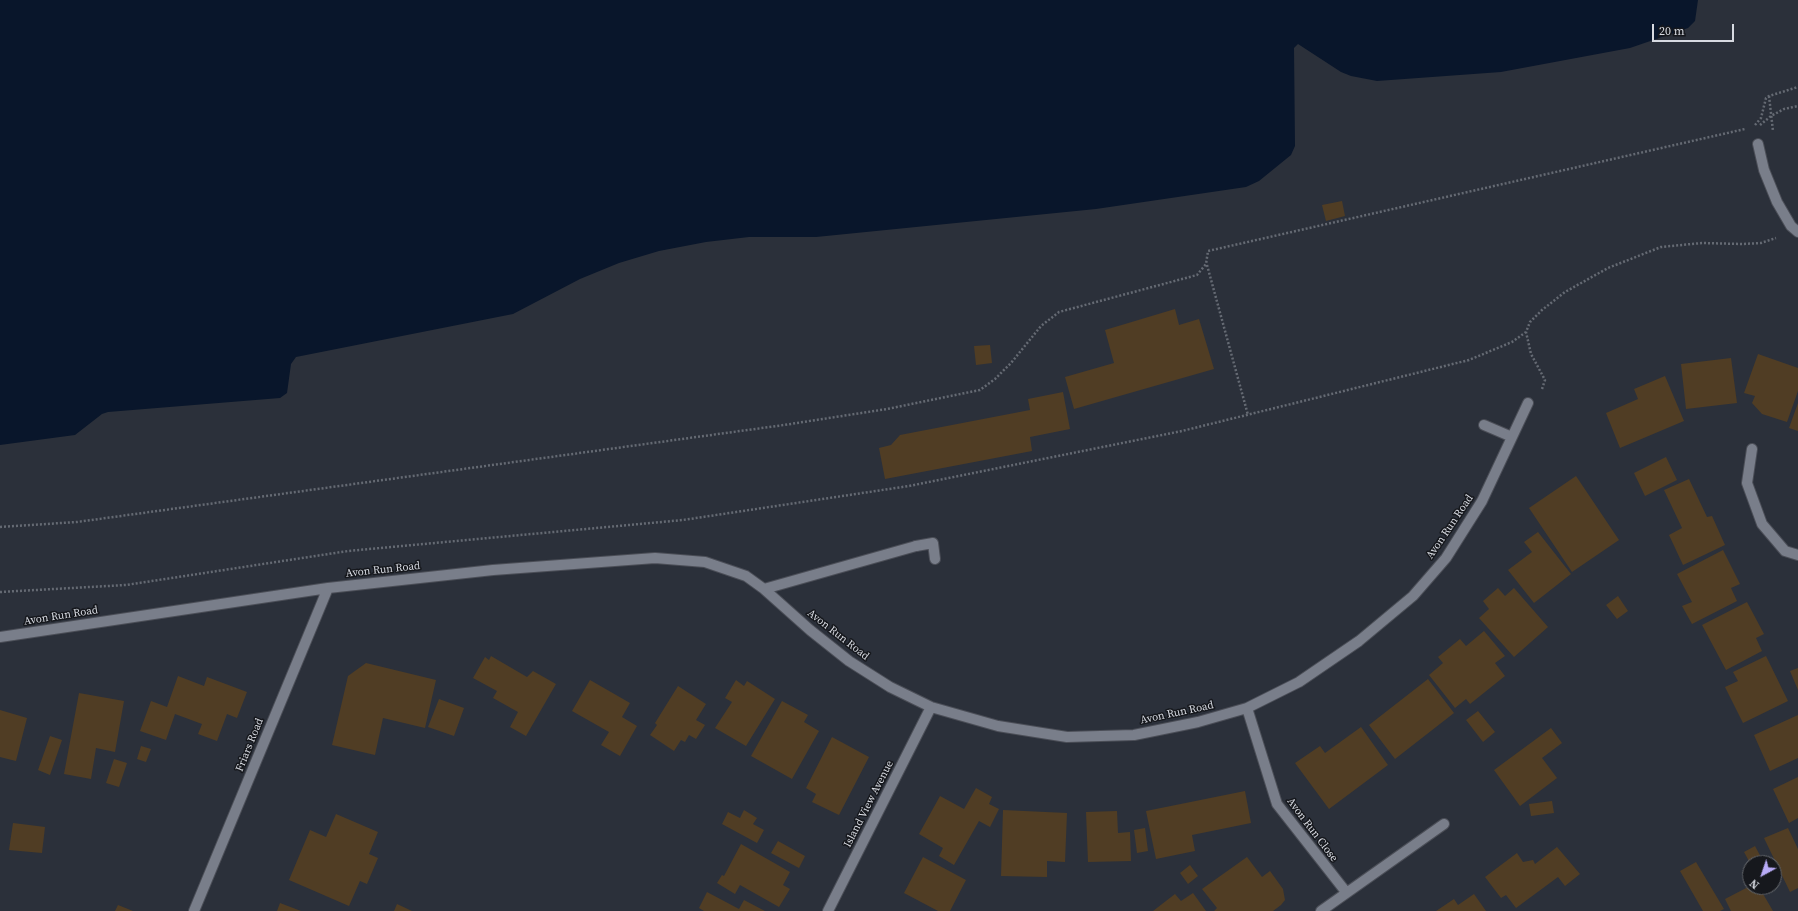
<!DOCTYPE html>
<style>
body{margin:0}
#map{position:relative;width:1798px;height:911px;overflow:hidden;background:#2b303a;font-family:"Source Serif 4",serif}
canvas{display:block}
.north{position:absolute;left:1742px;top:855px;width:40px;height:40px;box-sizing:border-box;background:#16181d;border:1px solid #63666b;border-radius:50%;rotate:220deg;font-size:11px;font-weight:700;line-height:16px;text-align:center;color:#d7dae1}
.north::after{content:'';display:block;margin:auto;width:14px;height:18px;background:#b8abf7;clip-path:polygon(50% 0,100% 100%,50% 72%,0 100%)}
.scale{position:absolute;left:1652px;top:24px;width:82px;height:18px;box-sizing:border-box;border:2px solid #d7dae1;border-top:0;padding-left:5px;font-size:12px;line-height:14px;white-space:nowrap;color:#d7dae1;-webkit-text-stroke:3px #16181d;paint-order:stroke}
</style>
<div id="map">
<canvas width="1798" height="911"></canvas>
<div class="north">N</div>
<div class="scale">20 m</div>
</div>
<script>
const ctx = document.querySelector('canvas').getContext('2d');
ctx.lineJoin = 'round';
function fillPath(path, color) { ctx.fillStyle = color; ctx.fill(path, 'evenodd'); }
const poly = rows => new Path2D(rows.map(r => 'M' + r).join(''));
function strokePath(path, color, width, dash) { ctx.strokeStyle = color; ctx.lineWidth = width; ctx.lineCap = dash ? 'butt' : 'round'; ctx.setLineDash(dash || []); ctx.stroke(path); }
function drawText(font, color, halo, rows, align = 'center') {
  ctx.font = font + ' "Source Serif 4",serif'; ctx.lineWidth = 3; ctx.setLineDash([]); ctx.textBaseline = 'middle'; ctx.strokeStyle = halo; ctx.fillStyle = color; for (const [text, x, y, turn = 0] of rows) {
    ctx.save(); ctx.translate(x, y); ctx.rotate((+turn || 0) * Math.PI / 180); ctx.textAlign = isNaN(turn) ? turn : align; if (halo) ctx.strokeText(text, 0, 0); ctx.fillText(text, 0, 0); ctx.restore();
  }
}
const water = poly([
 [0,0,1698,0,1695,21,1688,28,1630,48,1501,72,1377,81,1351,76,1341,72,1298,44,1294,48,1295,146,1291,155,1259,181,1246,187,1096,209,816,237,749,237,706,242,659,251,619,263,580,279,513,314,296,357,291,364,287,393,280,398,108,412,102,414,75,435,0,445]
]);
const building = poly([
 [1342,201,1345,216,1326,221,1322,205],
 [1175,309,1179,325,1199,319,1214,369,1074,409,1065,377,1114,363,1105,330],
 [990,345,992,363,976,365,974,346],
 [1758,354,1798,368,1798,391,1787,422,1762,414,1752,403,1755,396,1744,393],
 [1731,358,1737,403,1686,409,1681,364],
 [1665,376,1684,421,1620,448,1606,413,1638,399,1634,389],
 [1063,392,1070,429,1030,437,1032,451,885,479,879,448,891,445,900,435,1030,410,1028,399],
 [1798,403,1798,431,1789,428],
 [1666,457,1677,480,1645,496,1634,473],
 [1576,476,1619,540,1572,572,1529,508],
 [1689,479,1707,517,1712,516,1725,545,1683,565,1669,535,1682,528,1664,490],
 [1538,532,1571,574,1534,603,1508,570,1532,552,1524,542],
 [1723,550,1740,584,1731,588,1737,601,1692,624,1682,606,1692,602,1677,574],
 [1498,588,1505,596,1514,588,1548,627,1514,657,1479,618,1489,609,1483,601],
 [1618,596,1628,611,1617,619,1606,605],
 [1747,602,1764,634,1756,638,1762,651,1726,670,1702,625],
 [1484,631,1505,656,1495,663,1505,676,1470,704,1466,699,1455,708,1429,675,1443,663,1438,657,1460,639,1466,646],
 [491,656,527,677,533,671,556,684,526,736,510,727,518,712,493,698,497,691,473,678,485,657,489,660],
 [1766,656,1788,701,1743,723,1725,687,1738,681,1733,672],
 [366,663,436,680,425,728,383,718,375,755,332,745,348,676],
 [1798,668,1798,690,1790,671],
 [178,676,204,686,207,677,247,692,237,718,227,714,217,741,198,734,202,724,175,714,166,740,140,731,151,701,167,707],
 [1428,679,1454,713,1395,759,1369,725],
 [590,680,630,703,622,717,637,726,620,756,601,745,609,732,572,711],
 [736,680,744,686,747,681,775,699,746,746,715,728,732,702,725,698],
 [678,686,706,704,696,720,705,725,696,739,689,735,685,742,681,740,674,751,650,735,657,725,655,723],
 [79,693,124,701,115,752,96,748,91,779,64,774],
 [439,699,464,708,454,736,428,727],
 [782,701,808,715,804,722,819,731,792,779,751,756],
 [0,710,27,718,16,761,0,757],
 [1478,711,1495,732,1483,742,1466,720],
 [1798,715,1798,758,1770,771,1754,735],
 [1361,727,1388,765,1329,809,1295,763,1320,746,1325,753],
 [1551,728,1562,743,1542,758,1557,778,1520,806,1494,770],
 [50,736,62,740,50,775,38,770],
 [832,737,869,757,839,815,812,802,816,794,806,788],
 [141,746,151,749,146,762,137,759],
 [114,759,127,763,119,787,106,783],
 [1798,777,1798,818,1789,823,1773,789],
 [976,788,992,797,989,804,999,809,990,827,979,821,954,865,939,856,943,848,919,834,940,796,964,809],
 [1245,791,1251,823,1192,835,1195,851,1156,859,1146,811],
 [1552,801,1554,813,1531,816,1529,804],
 [744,810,757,818,753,824,764,830,757,843,722,824,728,812,740,818],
 [1003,810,1067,813,1065,862,1047,861,1047,877,1001,876],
 [1117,811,1118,833,1130,832,1131,861,1088,862,1086,812],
 [336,814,378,832,369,854,378,858,367,884,360,881,349,906,289,880,310,830,326,837],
 [13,823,45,827,42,853,9,850],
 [1145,828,1148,851,1137,853,1134,830],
 [1788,828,1798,849,1798,888,1790,892,1764,838],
 [778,841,805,856,799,868,771,853],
 [741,844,790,872,783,885,790,889,779,907,740,885,735,894,717,883,722,875,724,876],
 [1755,846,1764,863,1750,863,1744,852],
 [1557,847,1580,874,1565,886,1558,877,1516,908,1506,895,1501,898,1485,877,1517,853,1523,862,1533,860,1535,864],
 [923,857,966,880,950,911,938,911,904,893],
 [1247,857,1262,877,1270,871,1283,889,1285,900,1281,905,1273,911,1214,911,1217,908,1202,889],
 [1696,862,1724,909,1720,911,1703,911,1680,871],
 [1190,865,1198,876,1188,884,1180,873],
 [1750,886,1750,887,1759,887,1773,911,1731,911,1725,899],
 [707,892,739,909,744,900,765,911,704,911,699,908],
 [1193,893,1206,911,1153,911,1175,894,1181,901],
 [1474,894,1486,911,1436,911,1454,899,1458,905],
 [280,903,301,911,277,911],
 [397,904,412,911,394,911],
 [118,905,133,911,115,911]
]);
const path = poly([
 [1769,96,1773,131],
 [1755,125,1761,118,1766,98,1769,96,1798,87],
 [1760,125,1771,116,1784,109,1798,106],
 [1207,265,1248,415],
 [1542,389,1545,380,1531,354,1526,332,1530,322,1542,310,1565,292,1608,268,1661,247,1702,243,1743,244,1761,243,1776,238],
 [0,527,77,522,784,425,887,409,980,390,995,379,1011,363,1041,326,1059,312,1197,275,1206,264,1208,251,1745,129],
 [0,592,126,585,348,551,683,520,909,486,1182,431,1469,360,1512,342,1526,332]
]);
const lane = poly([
 [916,546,933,543,935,559]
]);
const street = poly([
 [1484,425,1512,437],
 [1752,449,1747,483,1762,524,1785,551,1798,555],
 [764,589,916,546],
 [0,637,328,588,493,570,655,558,705,562,746,576,764,589,810,630,849,661,890,687,931,707,998,726,1067,737,1134,735,1198,722,1247,708,1299,682,1359,641,1413,596,1446,558,1482,501,1528,403],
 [1247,708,1277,804,1346,892],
 [194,911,328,588],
 [828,911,931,707],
 [1321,911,1444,824]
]);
const secondary = poly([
 [1758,144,1764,170,1777,202,1791,226,1798,232]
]);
const streetNames = [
 ["Avon Run Road",1450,527,-56],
 ["Avon Run Road",383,570,-6],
 ["Avon Run Road",61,616,-9],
 ["Avon Run Road",838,635,38],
 ["Avon Run Road",1177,713,-12],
 ["Friars Road",250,745,-68],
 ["Island View Avenue",869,804,-63],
 ["Avon Run Close",1312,830,53]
];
fillPath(water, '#09162b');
fillPath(building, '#503d24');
strokePath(lane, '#4b4e57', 12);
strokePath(street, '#4b4e57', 12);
strokePath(secondary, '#4b4e57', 12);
strokePath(path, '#656a73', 2.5, [2, 2]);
strokePath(lane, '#797e8a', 10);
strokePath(street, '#797e8a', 10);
strokePath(secondary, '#797e8a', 10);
drawText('11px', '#d7dae1', '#16181d', streetNames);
</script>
